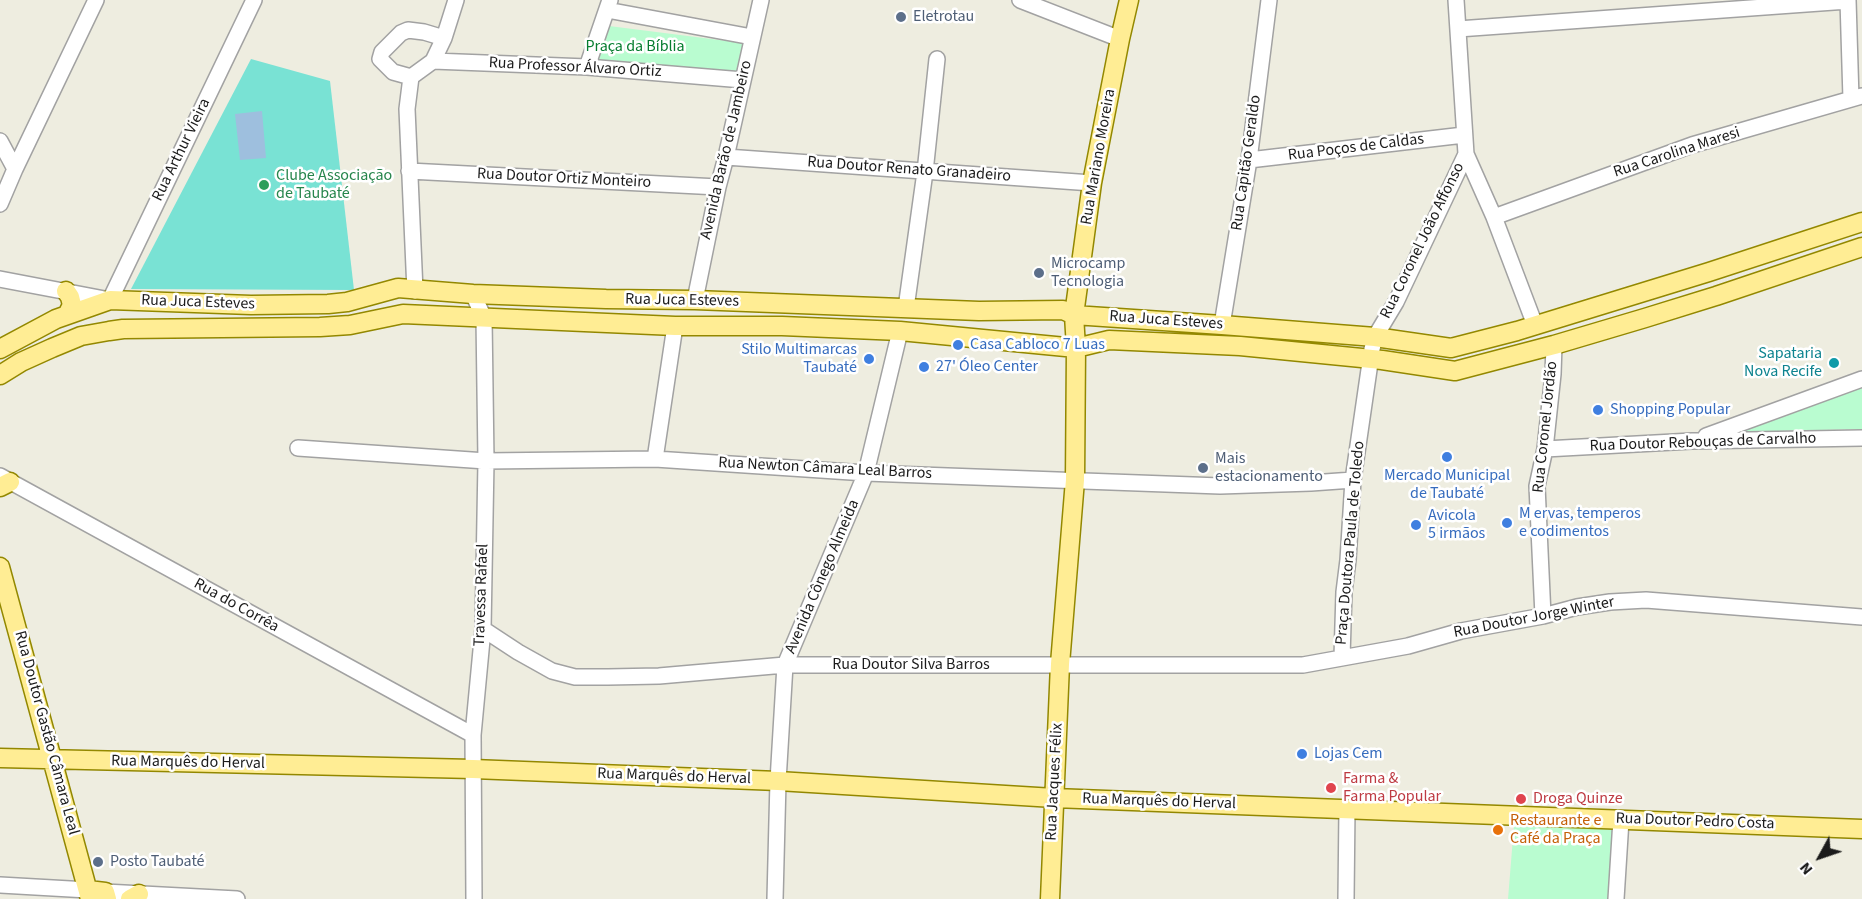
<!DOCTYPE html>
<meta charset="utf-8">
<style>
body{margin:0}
#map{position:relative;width:1862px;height:899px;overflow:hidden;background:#eeede0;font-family:"Source Sans 3",sans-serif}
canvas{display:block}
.north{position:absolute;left:1790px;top:827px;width:60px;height:60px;-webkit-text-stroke:4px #fff;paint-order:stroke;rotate:230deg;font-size:16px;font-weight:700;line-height:24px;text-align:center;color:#1b1b1b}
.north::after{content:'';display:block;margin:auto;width:21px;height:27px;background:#1b1b1b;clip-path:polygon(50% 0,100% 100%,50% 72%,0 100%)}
</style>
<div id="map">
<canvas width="1862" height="899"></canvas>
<div class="north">N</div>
</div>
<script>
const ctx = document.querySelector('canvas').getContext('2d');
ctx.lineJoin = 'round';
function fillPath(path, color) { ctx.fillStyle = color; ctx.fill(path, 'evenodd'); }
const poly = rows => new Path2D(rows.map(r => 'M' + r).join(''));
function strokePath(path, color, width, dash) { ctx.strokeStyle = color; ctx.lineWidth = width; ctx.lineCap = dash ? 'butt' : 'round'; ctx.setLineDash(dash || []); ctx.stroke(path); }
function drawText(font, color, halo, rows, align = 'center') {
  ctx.font = font + ' "Source Sans 3",sans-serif'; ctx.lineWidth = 5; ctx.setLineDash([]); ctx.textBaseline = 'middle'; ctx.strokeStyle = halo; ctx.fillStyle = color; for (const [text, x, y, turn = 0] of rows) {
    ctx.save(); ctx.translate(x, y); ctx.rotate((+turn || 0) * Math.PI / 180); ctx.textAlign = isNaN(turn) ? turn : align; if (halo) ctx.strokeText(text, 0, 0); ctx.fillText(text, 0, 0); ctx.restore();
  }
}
const park = poly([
 [609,26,743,43,737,75,594,61],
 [1862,387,1862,429,1735,432],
 [1553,824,1617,830,1615,899,1508,899,1514,825]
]);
const pitch = poly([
 [251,59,330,81,354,290,131,289]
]);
const water = poly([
 [262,111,266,158,240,160,235,114]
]);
const minor = poly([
 [1020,0,1120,39],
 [1848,0,1851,99],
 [607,10,752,37],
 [1458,29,1848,1],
 [433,61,444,38,456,0],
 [587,67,610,0],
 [411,77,433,61,587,67,743,80],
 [411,77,407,109,415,291],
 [411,77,393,72,380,59,382,52,401,33,408,30,424,32,444,38],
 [0,141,15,169],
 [1466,154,1494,217,1535,325],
 [726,157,1092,183],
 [1249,160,1464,135],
 [409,171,718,187],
 [0,204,15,169,96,0],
 [1494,217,1692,145,1862,96],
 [0,279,110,300,254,0],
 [473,294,484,318,486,461,483,629,473,735,474,899],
 [695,300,718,187,726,157,761,0],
 [906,308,925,172,937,59],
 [1222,325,1249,160,1269,0],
 [1706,436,1862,379],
 [298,448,486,461,655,459,866,473,1220,486,1311,483,1353,480],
 [1545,449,1692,441,1862,438],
 [655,459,675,326],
 [0,476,473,735],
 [1543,616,1537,486,1545,449,1553,374,1554,345],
 [483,629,518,652,552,671,575,677,608,677,659,676,785,665,1303,665,1408,646,1461,631,1543,616,1577,607,1610,602,1646,600,1862,617],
 [1342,657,1344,592,1348,560,1353,480,1372,349,1375,337,1396,302,1466,154,1456,0],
 [0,885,88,890],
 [105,892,237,899],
 [775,899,778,781,785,665,866,473,900,331],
 [1346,899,1347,808],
 [1616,899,1621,820]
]);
const major = poly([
 [66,291,70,297,72,305,67,315],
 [0,349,56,319,110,300,251,305,328,304,347,302,398,288,473,294,606,299,695,300,979,311,1063,310,1074,315,1222,325,1375,337,1451,348,1517,331,1709,272,1862,222],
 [0,375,21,362,52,348,81,336,109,331,123,329,320,327,350,325,403,314,675,326,782,326,900,331,1076,348,1109,340,1240,346,1382,360,1455,371,1554,345,1645,318,1716,296,1862,247],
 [0,487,10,482],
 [0,567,90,899],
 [0,758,473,769,778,781,1054,798,1862,829],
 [88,890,105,892,107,899],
 [130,899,139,894],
 [1050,899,1060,664,1075,480,1076,348,1074,315,1092,183,1120,39,1129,0]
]);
const markers = [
 [901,17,6,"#5c6f8a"],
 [264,185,6,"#2e9e5b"],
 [1039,273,6,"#5c6f8a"],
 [958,345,6,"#3f7fe0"],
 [869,359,6,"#3f7fe0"],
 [1834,363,6,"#0f9aa8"],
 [924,367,6,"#3f7fe0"],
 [1598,410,6,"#3f7fe0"],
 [1447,457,6,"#3f7fe0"],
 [1203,468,6,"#5c6f8a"],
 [1507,523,6,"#3f7fe0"],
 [1416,525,6,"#3f7fe0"],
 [1302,754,6,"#3f7fe0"],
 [1331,788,6,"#e0444e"],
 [1521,799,6,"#e0444e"],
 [1498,830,6,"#e8710a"],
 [98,862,6,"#5c6f8a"]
];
const serviceNames = [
 ["Eletrotau",913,17],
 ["Microcamp",1051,264],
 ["Tecnologia",1051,282],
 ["Mais",1215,459],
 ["estacionamento",1215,477],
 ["Posto Taubaté",110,862]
];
const parkNames = [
 ["Praça da Bíblia",635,47]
];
const streetNames = [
 ["Rua Professor Álvaro Ortiz",575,68,3],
 ["Rua Poços de Caldas",1356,148,-7],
 ["Rua Arthur Vieira",182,150,-64],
 ["Avenida Barão de Jambeiro",727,150,-77],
 ["Rua Carolina Maresi",1677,153,-18],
 ["Rua Mariano Moreira",1099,157,-80],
 ["Rua Capitão Geraldo",1247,163,-82],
 ["Rua Doutor Renato Granadeiro",909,170,4],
 ["Rua Doutor Ortiz Monteiro",564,179,3],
 ["Rua Coronel João Affonso",1423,241,-64],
 ["Rua Juca Esteves",682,301,1],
 ["Rua Juca Esteves",198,303,2],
 ["Rua Juca Esteves",1166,321,4],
 ["Rua Coronel Jordão",1546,427,-84],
 ["Rua Doutor Rebouças de Carvalho",1703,443,-2],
 ["Rua Newton Câmara Leal Barros",825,469,3],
 ["Praça Doutora Paula de Toledo",1351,543,-85],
 ["Avenida Cônego Almeida",823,577,-67],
 ["Travessa Rafael",482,595,-88],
 ["Rua do Corrêa",236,606,29],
 ["Rua Doutor Jorge Winter",1534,618,-11],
 ["Rua Doutor Silva Barros",911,665],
 ["Rua Doutor Gastão Câmara Leal",46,733,75],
 ["Rua Marquês do Herval",188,763,1],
 ["Rua Marquês do Herval",674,777,2],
 ["Rua Jacques Félix",1055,782,-87],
 ["Rua Marquês do Herval",1159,802,2],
 ["Rua Doutor Pedro Costa",1695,822,2]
];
const leisureNames = [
 ["Clube Associação",276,176],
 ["de Taubaté",276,194]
];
const shopNames = [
 ["Casa Cabloco 7 Luas",970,345],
 ["Stilo Multimarcas",857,350,"right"],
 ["Taubaté",857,368,"right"],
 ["27' Óleo Center",936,367],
 ["Shopping Popular",1610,410],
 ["Mercado Municipal",1447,476,"center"],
 ["de Taubaté",1447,494,"center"],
 ["M ervas, temperos",1519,514],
 ["e codimentos",1519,532],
 ["Avicola",1428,516],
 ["5 irmãos",1428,534],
 ["Lojas Cem",1314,754]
];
const cultureNames = [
 ["Sapataria",1822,354],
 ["Nova Recife",1822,372]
];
const healthNames = [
 ["Farma &",1343,779],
 ["Farma Popular",1343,797],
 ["Droga Quinze",1533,799]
];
const foodNames = [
 ["Restaurante e",1510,821],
 ["Café da Praça",1510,839]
];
fillPath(park, '#b9fcd0');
fillPath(pitch, '#79e2d4');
fillPath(water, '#9ebfde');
strokePath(minor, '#a2a2a2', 18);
strokePath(major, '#938800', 21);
strokePath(minor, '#fff', 15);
strokePath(major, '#ffed94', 18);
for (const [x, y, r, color] of markers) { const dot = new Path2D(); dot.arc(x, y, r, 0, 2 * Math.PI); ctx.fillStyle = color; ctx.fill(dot); strokePath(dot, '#fff', 2); }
drawText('16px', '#4e5e75', '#fff', serviceNames, 'left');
drawText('16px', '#067d2f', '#fff', parkNames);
drawText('16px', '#1b1b1b', '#fff', streetNames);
drawText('16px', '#27864d', '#fff', leisureNames, 'left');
drawText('16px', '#366cbe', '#fff', shopNames, 'left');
drawText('16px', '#0d838f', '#fff', cultureNames, 'right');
drawText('16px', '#be3a42', '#fff', healthNames, 'left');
drawText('16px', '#c56008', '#fff', foodNames, 'left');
</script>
